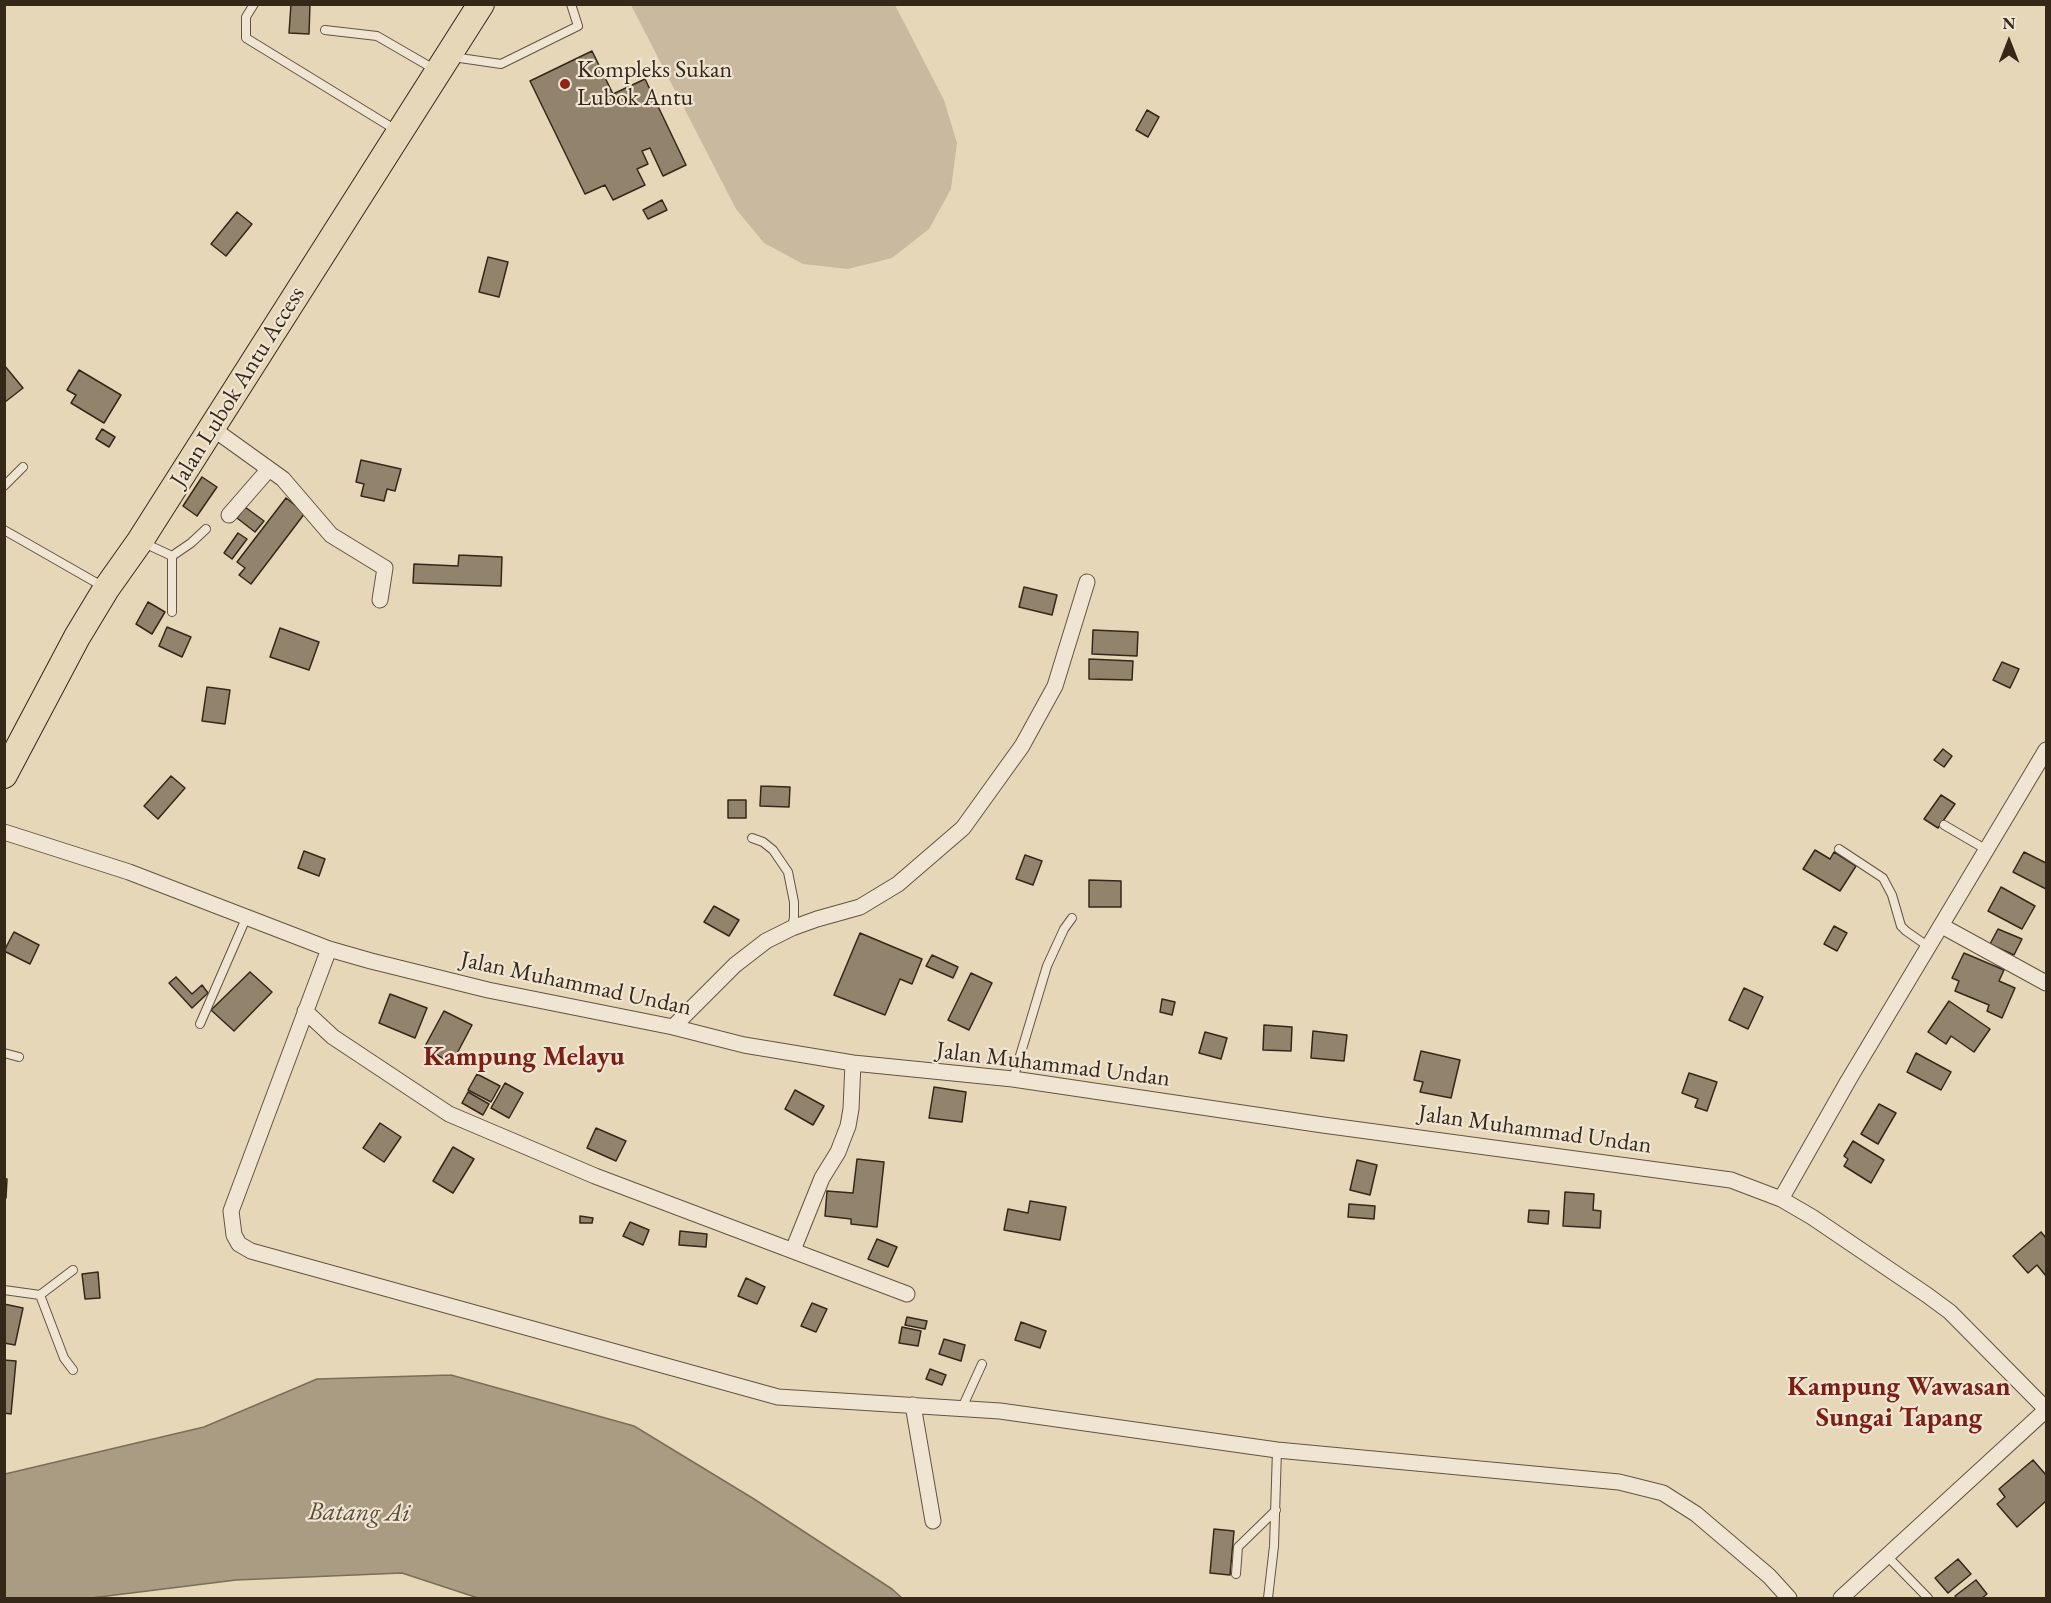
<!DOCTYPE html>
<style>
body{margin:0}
#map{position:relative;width:2051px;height:1603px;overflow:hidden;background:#e7d7b9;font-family:"EB Garamond",serif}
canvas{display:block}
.frame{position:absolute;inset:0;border:6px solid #352819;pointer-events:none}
.north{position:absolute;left:1979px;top:12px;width:60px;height:60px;-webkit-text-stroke:4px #efe5d2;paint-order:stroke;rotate:0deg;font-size:16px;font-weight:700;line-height:24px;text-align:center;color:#352819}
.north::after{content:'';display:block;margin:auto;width:21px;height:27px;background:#352819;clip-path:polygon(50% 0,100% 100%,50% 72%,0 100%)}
</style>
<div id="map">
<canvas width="2051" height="1603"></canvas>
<div class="frame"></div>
<div class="north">N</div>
</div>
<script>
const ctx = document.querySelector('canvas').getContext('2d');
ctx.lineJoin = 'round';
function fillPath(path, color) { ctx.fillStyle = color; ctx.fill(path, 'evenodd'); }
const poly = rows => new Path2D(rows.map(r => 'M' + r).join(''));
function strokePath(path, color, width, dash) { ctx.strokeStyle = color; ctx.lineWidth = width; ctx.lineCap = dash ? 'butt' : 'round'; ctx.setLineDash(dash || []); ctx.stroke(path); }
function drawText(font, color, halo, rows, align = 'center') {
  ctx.font = font + ' "EB Garamond",serif'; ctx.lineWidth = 4.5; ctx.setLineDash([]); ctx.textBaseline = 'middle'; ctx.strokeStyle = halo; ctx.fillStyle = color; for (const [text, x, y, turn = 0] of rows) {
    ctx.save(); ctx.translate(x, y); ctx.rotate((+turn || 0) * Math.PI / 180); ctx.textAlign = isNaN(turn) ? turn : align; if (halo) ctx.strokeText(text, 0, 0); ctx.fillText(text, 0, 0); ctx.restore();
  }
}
const green = poly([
 [631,5,895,5,944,100,957,143,951,189,929,229,892,258,848,269,803,264,764,243,736,209]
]);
const water = poly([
 [451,1375,634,1426,754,1499,892,1589,902,1598,478,1598,402,1573,236,1580,91,1598,5,1598,5,1474,204,1427,317,1379,451,1375]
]);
const building = poly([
 [291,4,310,4,309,34,289,33,291,4],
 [592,51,613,94,645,79,686,165,663,176,650,148,642,151,648,164,637,169,645,185,613,200,605,185,585,194,530,81,592,51],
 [1147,110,1159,117,1148,137,1136,130,1147,110],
 [662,200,667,210,648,219,643,210,662,200],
 [237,212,252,224,226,256,211,244,237,212],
 [488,257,508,262,499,297,479,292,488,257],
 [4,365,23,388,5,402,4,402,4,365],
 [79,370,121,395,104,423,71,403,76,395,67,390,79,370],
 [102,429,115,437,109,447,96,439,102,429],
 [361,460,401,469,395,491,387,489,384,501,361,496,364,484,356,482,361,460],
 [202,477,217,487,197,516,183,506,202,477],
 [286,498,305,513,251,584,239,575,245,568,237,562,286,498],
 [245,507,264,521,255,532,237,518,245,507],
 [238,533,247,539,232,559,224,553,238,533],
 [459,555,502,557,501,586,413,583,414,564,458,566,459,555],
 [1024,587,1057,595,1052,615,1019,607,1024,587],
 [148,602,165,612,152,634,136,624,148,602],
 [167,627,191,637,182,657,159,646,167,627],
 [280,628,319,642,309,670,270,657,280,628],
 [1093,630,1138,632,1137,656,1092,654,1093,630],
 [1089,659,1133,661,1132,680,1089,679,1089,659],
 [2002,662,2019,669,2010,688,1993,680,2002,662],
 [207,687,230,690,225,724,202,721,207,687],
 [1943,749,1952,756,1944,767,1934,760,1943,749],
 [171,776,185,788,158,819,144,806,171,776],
 [761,786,790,787,789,807,760,806,761,786],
 [1941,795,1955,804,1938,828,1924,819,1941,795],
 [728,800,746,800,746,818,728,818,728,800],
 [1815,850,1830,859,1834,852,1856,866,1840,891,1803,869,1815,850],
 [304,851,325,859,319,876,298,868,304,851],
 [2024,852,2046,863,2046,889,2013,872,2024,852],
 [1025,855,1042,861,1033,885,1016,879,1025,855],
 [1089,880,1121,881,1121,907,1089,907,1089,880],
 [2001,887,2035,906,2022,929,1988,911,2001,887],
 [714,906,739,920,729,936,704,922,714,906],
 [1834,926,1847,933,1837,951,1824,944,1834,926],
 [1998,929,2022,939,2014,955,1990,944,1998,929],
 [14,932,39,945,30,964,4,951,14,932],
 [860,933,922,959,912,984,900,979,885,1015,834,995,860,933],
 [1964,953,2004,970,1999,981,2015,988,2002,1018,1987,1011,1989,1005,1955,991,1959,981,1952,978,1964,953],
 [932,955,958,967,953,978,926,966,932,955],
 [250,972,272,992,234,1031,211,1010,250,972],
 [971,973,992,983,969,1030,948,1020,971,973],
 [176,977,192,994,202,985,208,993,192,1008,169,983,176,977],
 [1744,988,1763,997,1748,1029,1729,1020,1744,988],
 [390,994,427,1008,415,1038,379,1023,390,994],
 [1162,999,1175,1002,1172,1015,1160,1012,1162,999],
 [1949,1001,1990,1029,1974,1052,1951,1036,1946,1044,1928,1032,1949,1001],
 [444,1011,472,1025,452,1063,424,1048,444,1011],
 [1264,1025,1292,1027,1291,1051,1263,1050,1264,1025],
 [1313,1031,1347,1035,1344,1061,1311,1058,1313,1031],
 [1205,1032,1227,1038,1221,1059,1199,1053,1205,1032],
 [1421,1051,1460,1060,1451,1098,1420,1092,1423,1082,1414,1080,1421,1051],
 [1916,1053,1951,1072,1941,1090,1907,1072,1916,1053],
 [1689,1073,1717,1082,1707,1111,1695,1107,1698,1099,1682,1093,1689,1073],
 [477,1074,500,1086,491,1102,468,1090,477,1074],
 [505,1083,523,1093,509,1118,491,1108,505,1083],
 [934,1087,966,1092,962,1122,929,1118,934,1087],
 [795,1090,824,1106,813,1125,785,1109,795,1090],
 [468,1092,489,1104,483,1115,462,1103,468,1092],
 [1879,1104,1896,1113,1878,1144,1861,1134,1879,1104],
 [380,1123,401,1137,384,1162,363,1148,380,1123],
 [596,1128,626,1141,616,1161,587,1148,596,1128],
 [1853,1141,1884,1160,1871,1183,1844,1166,1848,1159,1844,1156,1853,1141],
 [453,1147,474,1159,453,1193,433,1181,453,1147],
 [857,1159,884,1162,877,1227,851,1224,851,1219,825,1216,827,1191,853,1193,857,1159],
 [1357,1160,1377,1165,1370,1195,1350,1190,1357,1160],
 [4,1179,7,1179,6,1198,4,1198,4,1179],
 [1565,1192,1594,1194,1593,1210,1601,1211,1600,1228,1563,1226,1565,1192],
 [1030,1201,1066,1207,1060,1240,1004,1230,1008,1209,1028,1213,1030,1201],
 [1349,1204,1375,1206,1374,1219,1348,1217,1349,1204],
 [1529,1210,1549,1211,1548,1224,1528,1222,1529,1210],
 [580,1216,593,1218,592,1223,580,1223,580,1216],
 [630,1222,649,1230,643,1245,623,1236,630,1222],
 [680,1231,707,1234,706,1247,679,1245,680,1231],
 [2041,1232,2046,1238,2046,1276,2037,1265,2028,1273,2013,1256,2041,1232],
 [877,1239,897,1247,888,1267,868,1259,877,1239],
 [98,1272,100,1298,85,1299,82,1274,98,1272],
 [746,1278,765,1287,757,1304,738,1296,746,1278],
 [812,1303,827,1309,816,1332,801,1326,812,1303],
 [4,1304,23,1308,15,1345,4,1343,4,1304],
 [907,1317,927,1321,925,1329,905,1325,907,1317],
 [1021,1322,1046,1331,1040,1348,1015,1340,1021,1322],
 [902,1327,921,1331,918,1346,899,1343,902,1327],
 [944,1339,965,1345,961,1361,939,1354,944,1339],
 [4,1360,16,1361,11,1414,4,1413,4,1360],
 [930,1369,946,1375,942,1385,926,1379,930,1369],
 [2033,1460,2046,1475,2046,1501,2017,1527,1997,1504,2005,1497,1999,1489,2033,1460],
 [1214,1529,1234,1531,1230,1575,1210,1573,1214,1529],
 [1958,1559,1971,1574,1948,1593,1935,1578,1958,1559],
 [1976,1580,1987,1594,1982,1598,1957,1598,1955,1596,1976,1580]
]);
const service = poly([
 [254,4,246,17,246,38,396,130],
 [325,30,377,36,434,69],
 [453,57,501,64,578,26,571,4],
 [4,486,23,467],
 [4,530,102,586],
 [144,543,172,556,172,612],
 [172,556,191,543,206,529],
 [1944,825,1987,850],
 [752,838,763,842,773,850,788,872,794,902,794,917,792,928],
 [1839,849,1883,878,1892,895,1901,926,1906,931,1929,947],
 [200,1024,247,916],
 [4,1053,19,1057],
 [1013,1079,1047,966,1064,929,1072,918],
 [4,1290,40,1295,73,1270],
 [40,1295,64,1358,73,1370],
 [962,1408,982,1364],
 [1887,1556,1928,1598],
 [1236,1574,1238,1547,1276,1510],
 [1268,1598,1274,1546,1277,1450]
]);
const minor = poly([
 [212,428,283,479,331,535,385,568,380,600],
 [229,515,269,469],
 [4,832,129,872,329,949,371,961,488,990,673,1027,744,1045,853,1063,1013,1079,1323,1125,1731,1180,1781,1199,1812,1217,1927,1295,1950,1312,2046,1409],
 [1942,926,2046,983],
 [329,949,231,1211,234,1235,239,1244,251,1251,778,1397,1000,1411,1277,1450,1619,1482,1663,1493,1696,1514,1769,1576,1789,1598],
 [305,1011,333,1037,449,1114,595,1176,907,1294],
 [673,1027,735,965,766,941,792,928,817,919,860,907,898,884,963,828,1022,746,1055,686,1087,582],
 [1781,1199,1848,1081,2046,750],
 [793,1250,822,1178,838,1152,848,1126,851,1109,853,1063],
 [913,1405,933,1521],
 [1841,1598,2046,1410]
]);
const primary = poly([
 [4,775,77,637,106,589,140,541,481,4]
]);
const markers = [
 [565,84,6,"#8f2418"]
];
const poiNames = [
 ["Kompleks Sukan",577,70],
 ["Lubok Antu",577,98]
];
const streetNames = [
 ["Jalan Lubok Antu Access",238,387,-58],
 ["Jalan Muhammad Undan",576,984,12],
 ["Jalan Muhammad Undan",1053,1065,7],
 ["Jalan Muhammad Undan",1535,1130,8]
];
const waterNames = [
 ["Batang Ai",359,1513,1]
];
const quarterNames = [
 ["Kampung Melayu",524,1058],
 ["Kampung Wawasan",1899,1388],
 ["Sungai Tapang",1899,1419]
];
fillPath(green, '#c9b99e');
fillPath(water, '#aa9c83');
strokePath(water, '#7b6e59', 1.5);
fillPath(building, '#92836c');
strokePath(building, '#352819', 1.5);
strokePath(service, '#625441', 10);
strokePath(minor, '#625441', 17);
strokePath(primary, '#352819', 28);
strokePath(service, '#efe5d2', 8);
strokePath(minor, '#efe5d2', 15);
strokePath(primary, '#e7d7b9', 26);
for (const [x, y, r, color] of markers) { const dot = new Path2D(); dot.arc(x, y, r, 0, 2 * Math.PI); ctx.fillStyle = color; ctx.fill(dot); strokePath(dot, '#efe5d2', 2); }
drawText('24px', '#352819', '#efe5d2', poiNames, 'left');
drawText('24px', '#352819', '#efe5d2', streetNames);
drawText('italic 26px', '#584b39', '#efe5d2', waterNames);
drawText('bold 27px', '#7a1f14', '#efe5d2', quarterNames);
</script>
